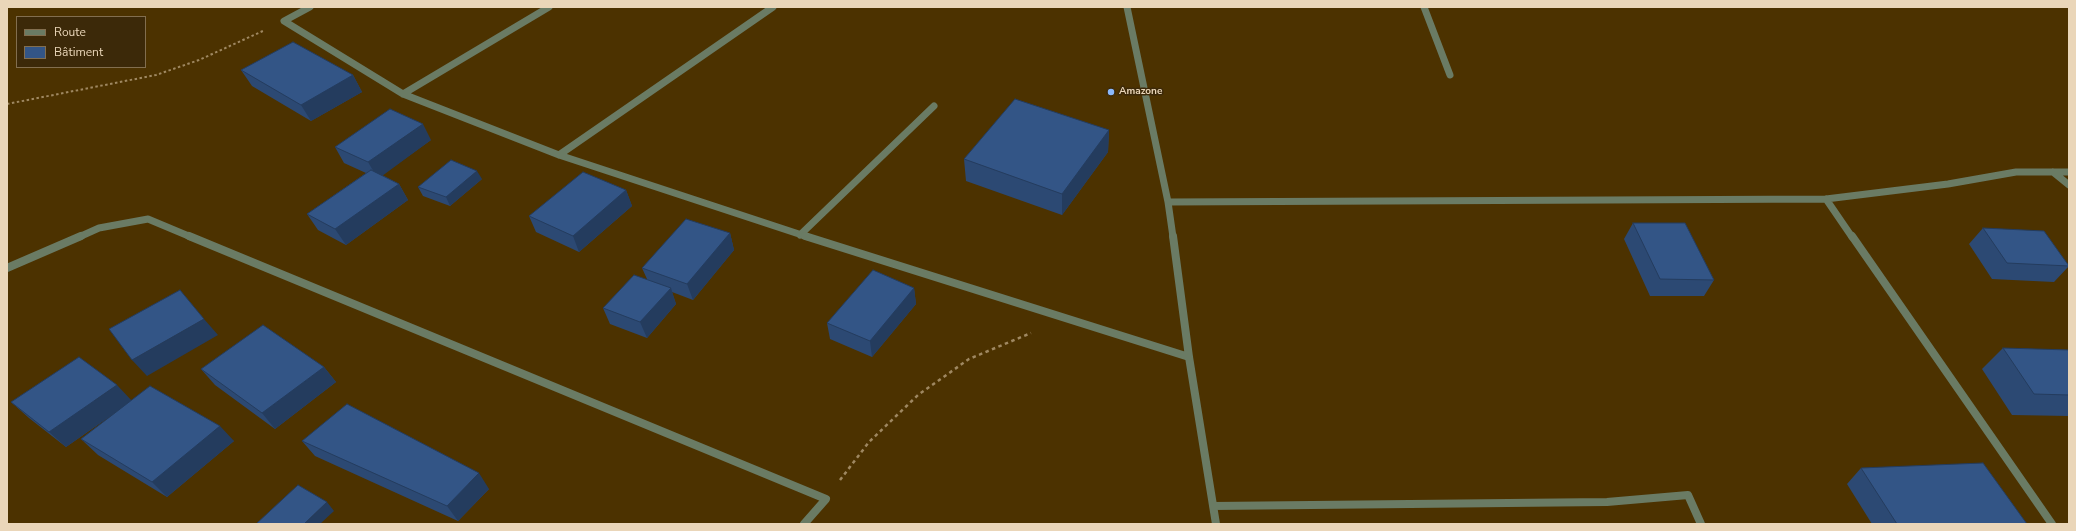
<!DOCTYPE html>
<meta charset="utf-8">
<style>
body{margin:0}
#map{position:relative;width:2076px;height:531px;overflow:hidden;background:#4c3200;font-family:"Nunito Sans",sans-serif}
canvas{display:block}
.frame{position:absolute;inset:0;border:8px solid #ead6b9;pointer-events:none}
.legend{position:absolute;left:16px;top:16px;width:130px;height:52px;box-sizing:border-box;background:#3c2909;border:1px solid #826e4f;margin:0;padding:5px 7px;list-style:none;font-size:12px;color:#ead6b9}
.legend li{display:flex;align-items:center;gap:8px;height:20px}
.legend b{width:20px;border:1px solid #826e4f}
</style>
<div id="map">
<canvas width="2076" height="531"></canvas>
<div class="frame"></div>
<ul class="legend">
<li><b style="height:5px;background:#6a7b64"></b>Route</li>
<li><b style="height:11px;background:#335586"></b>Bâtiment</li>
</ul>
</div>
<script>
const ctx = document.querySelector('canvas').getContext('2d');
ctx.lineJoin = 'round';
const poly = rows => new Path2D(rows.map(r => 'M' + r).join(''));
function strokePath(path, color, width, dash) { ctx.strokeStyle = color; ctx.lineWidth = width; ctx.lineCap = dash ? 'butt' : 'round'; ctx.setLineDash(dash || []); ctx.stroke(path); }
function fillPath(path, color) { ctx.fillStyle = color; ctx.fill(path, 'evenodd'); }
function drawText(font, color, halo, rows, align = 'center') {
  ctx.font = font + ' "Nunito Sans",sans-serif'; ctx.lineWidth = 3; ctx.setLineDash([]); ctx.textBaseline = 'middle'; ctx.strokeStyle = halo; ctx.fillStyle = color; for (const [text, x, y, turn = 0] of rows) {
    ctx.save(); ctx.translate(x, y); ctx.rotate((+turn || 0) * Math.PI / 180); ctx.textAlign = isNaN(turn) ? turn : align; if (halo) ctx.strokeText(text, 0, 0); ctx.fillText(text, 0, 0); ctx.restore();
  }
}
const pathFar1 = poly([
 [7,104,156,75,199,60,265,30]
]);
const path = poly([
 [840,480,869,442,918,395,969,359,1031,333]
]);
const streetFar1 = poly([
 [310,7,284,21,403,94,559,155,808,237],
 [1127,7,1168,202,1173,237],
 [1424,7,1450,75],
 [403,94,549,7],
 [559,155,773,7],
 [2053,172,2069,185],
 [1826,199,1852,237],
 [1168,202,1826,199,1948,184,2016,172,2069,172],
 [800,235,934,106],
 [79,237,99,228,148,219,191,237]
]);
const street = poly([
 [189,236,826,499,804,524],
 [805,236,1189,357],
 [1173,236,1189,357,1216,524],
 [1852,236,2052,524],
 [7,268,81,236],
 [1213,506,1607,502,1688,495,1701,524]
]);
const wall = poly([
 [241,70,353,75,362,92,311,121,252,86],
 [1109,130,1108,152,1062,215,966,181,964,159],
 [431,140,382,175,399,184,408,200,346,245,318,230,307,214,366,173,344,163,335,147],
 [482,179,450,206,423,196,418,187],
 [626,190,632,206,579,252,536,232,529,216],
 [1633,223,1714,280,1704,296,1650,296,1624,239],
 [1983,228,2069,265,2069,266,2054,282,1992,279,1969,244],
 [730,233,734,250,693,300,672,292,676,304,647,338,610,324,603,308,647,279,642,268],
 [914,288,916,304,872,357,830,339,827,323],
 [2003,348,2069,350,2069,416,2012,415,1982,369],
 [324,367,336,382,275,429,215,385,201,369],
 [132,400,234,441,167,497,98,455,81,439,129,403,66,447,29,418,11,402],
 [302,441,489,489,458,521,315,456],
 [1861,468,2027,524,1872,524,1847,484]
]);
const shadedWall = poly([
 [353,75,362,92,311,121,301,105],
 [423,124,431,140,378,179,368,162],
 [1109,130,1108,152,1062,215,1062,194],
 [477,171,482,179,450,206,446,197],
 [399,184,408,200,346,245,335,229],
 [626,190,632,206,579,252,573,236],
 [730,233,734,250,693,300,687,284],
 [671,288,676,304,647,338,640,322],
 [914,288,916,304,872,357,870,341],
 [204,319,218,335,147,376,132,360],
 [324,367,336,382,275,429,262,413],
 [117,385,132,401,66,447,49,432],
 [220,426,234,441,167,497,152,482],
 [479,473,489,489,458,521,447,506],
 [327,502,334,511,320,524,304,524]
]);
const building = poly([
 [293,42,353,75,301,105,241,70,293,42],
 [1015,99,1109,130,1062,194,964,159,1015,99],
 [390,109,423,124,368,162,335,147,390,109],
 [451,160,477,171,446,197,418,187,451,160],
 [371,170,399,184,335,229,307,214,371,170],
 [583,172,626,190,573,236,529,216,583,172],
 [686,219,730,233,687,284,642,268,686,219],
 [1633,223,1685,223,1714,280,1660,279,1633,223],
 [1983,228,2044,231,2069,266,2007,263,1983,228],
 [873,270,914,288,870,341,827,323,873,270],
 [634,275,671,288,640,322,603,308,634,275],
 [180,290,204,319,132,360,109,329,180,290],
 [263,325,324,367,262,413,201,369,263,325],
 [2003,348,2069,350,2069,395,2034,394,2003,348],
 [79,357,117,385,49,432,11,402,79,357],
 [150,386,220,426,152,482,81,439,150,386],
 [347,404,479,473,447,506,302,441,347,404],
 [1983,463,2027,524,1897,524,1861,468,1983,463],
 [298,485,327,502,304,524,256,524,298,485]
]);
const markers = [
 [1111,92,4,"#8bb9fc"]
];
const poiNames = [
 ["Amazone",1119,92]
];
strokePath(pathFar1, '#9f8861', 2, [2.5, 2.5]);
strokePath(path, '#9f8861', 2.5, [3.5, 3.5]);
strokePath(streetFar1, '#6a7b64', 7);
strokePath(street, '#6a7b64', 8);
fillPath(wall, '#2c4973');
fillPath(shadedWall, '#243c5e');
fillPath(building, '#335586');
strokePath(building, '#243c5e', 1);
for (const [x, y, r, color] of markers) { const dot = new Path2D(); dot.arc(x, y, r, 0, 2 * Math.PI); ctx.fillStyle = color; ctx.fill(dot); strokePath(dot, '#3c2909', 1.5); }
drawText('bold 10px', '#ead6b9', '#3c2909', poiNames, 'left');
</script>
